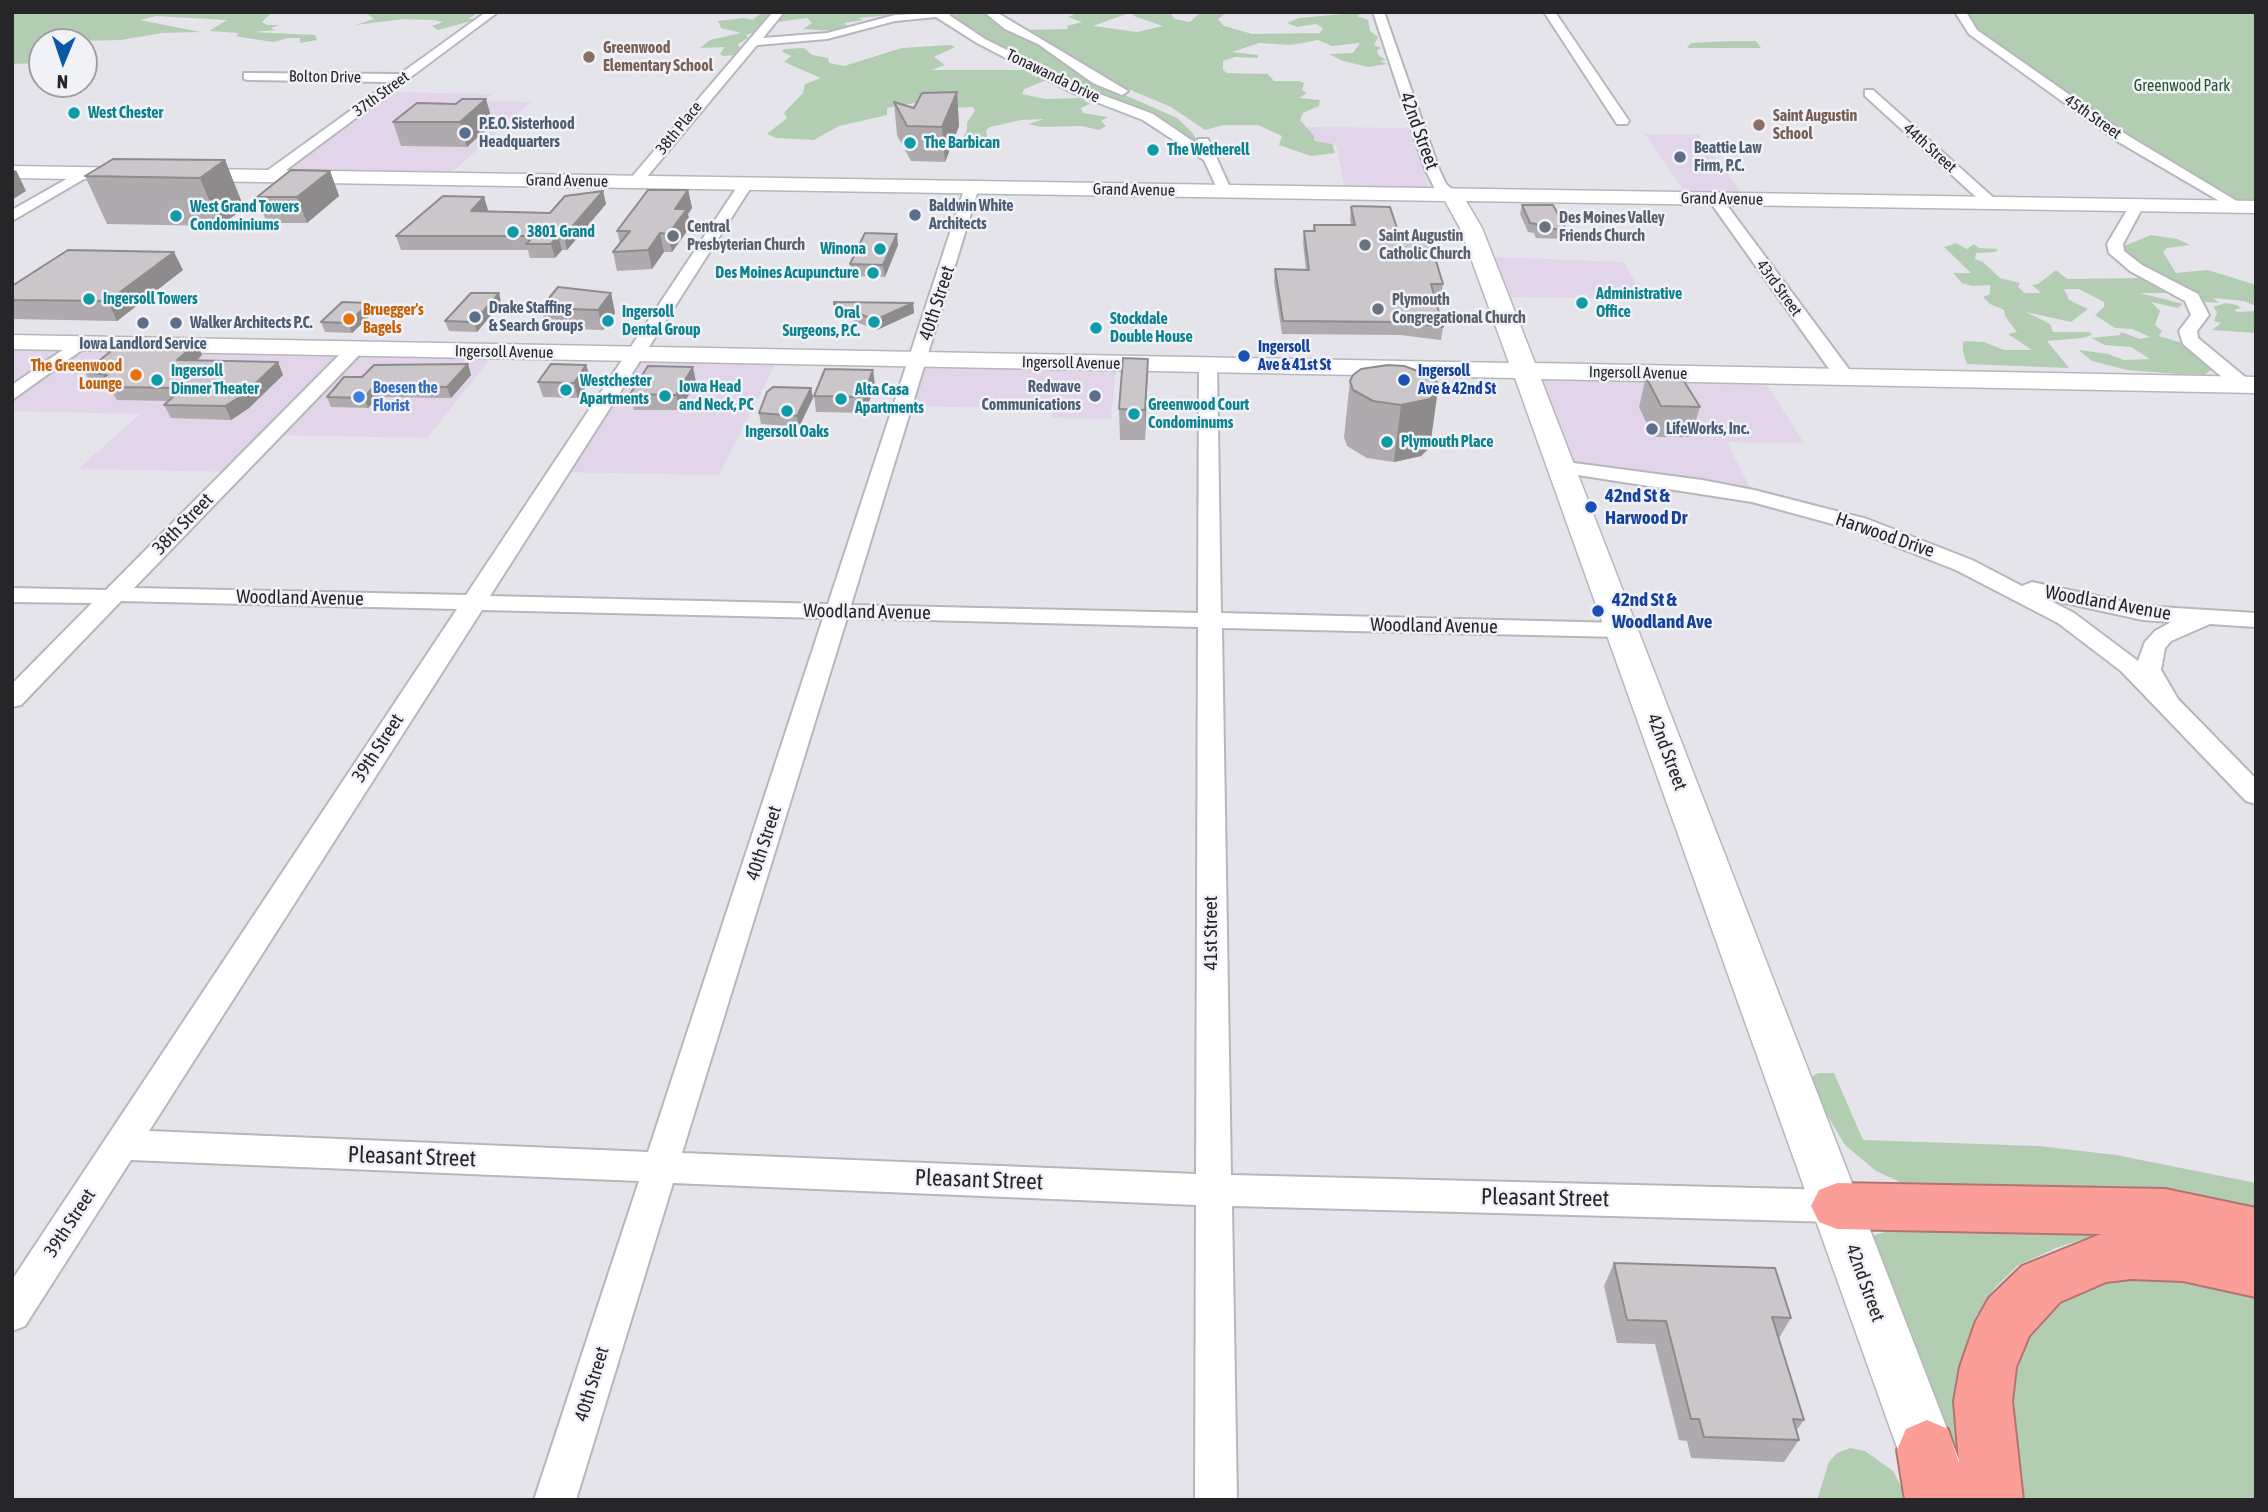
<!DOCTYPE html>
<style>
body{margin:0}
#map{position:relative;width:2268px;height:1512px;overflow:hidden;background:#e4e4ea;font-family:"Asap Condensed",sans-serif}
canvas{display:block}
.frame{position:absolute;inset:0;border:14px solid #262628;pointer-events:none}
.north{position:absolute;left:28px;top:28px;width:70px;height:70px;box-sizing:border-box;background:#f1f2f7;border:2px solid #a0a0a4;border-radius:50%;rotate:182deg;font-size:19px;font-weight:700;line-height:28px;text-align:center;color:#262628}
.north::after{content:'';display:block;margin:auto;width:24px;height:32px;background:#0958a6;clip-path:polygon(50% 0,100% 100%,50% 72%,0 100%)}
</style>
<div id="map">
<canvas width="2268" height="1512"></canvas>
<div class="frame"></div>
<div class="north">N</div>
</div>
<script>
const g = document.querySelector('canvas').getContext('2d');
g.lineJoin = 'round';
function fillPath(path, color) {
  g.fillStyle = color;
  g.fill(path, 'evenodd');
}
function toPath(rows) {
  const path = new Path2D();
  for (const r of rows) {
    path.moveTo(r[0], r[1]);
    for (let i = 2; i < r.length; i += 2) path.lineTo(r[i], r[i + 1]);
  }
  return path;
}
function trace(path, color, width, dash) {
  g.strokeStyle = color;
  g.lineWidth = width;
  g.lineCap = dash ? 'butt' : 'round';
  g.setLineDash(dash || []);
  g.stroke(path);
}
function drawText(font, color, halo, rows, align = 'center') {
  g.font = font + ' "Asap Condensed",sans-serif';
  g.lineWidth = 5;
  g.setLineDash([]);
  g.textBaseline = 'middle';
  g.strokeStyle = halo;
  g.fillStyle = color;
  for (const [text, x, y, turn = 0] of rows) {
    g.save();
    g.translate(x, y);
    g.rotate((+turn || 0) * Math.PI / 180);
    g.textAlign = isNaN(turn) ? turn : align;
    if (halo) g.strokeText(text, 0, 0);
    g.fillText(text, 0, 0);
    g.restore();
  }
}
const commercial = toPath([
 [391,92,492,94,484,101,531,102,449,175,288,170],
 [1306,127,1410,128,1429,188,1345,189,1336,145,1309,145],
 [1645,134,1698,134,1743,195,1686,194],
 [1495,257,1624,262,1645,299,1511,297],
 [12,342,496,352,427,438,270,435,234,472,78,469,140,414,12,411],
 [637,354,779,357,719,475,557,472],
 [919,360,1116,364,1111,419,1051,418,1052,409,904,406],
 [1525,372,1761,375,1804,443,1727,442,1754,496,1559,467]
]);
const green = toPath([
 [12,12,281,12,271,13,262,22,267,25,279,25,271,28,275,30,252,32,315,35,317,40,300,43,300,38,287,38,274,42,246,38,236,36,239,33,209,31,227,20,156,16,140,20,200,32,162,33,121,40,42,42,42,51,30,54,42,59,42,63,12,64],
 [365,12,470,12,476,14,468,19,478,19,438,30,432,26,443,22,433,20,403,19,355,25,374,19],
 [763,12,775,12,759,31,746,35,748,38,738,44,740,49,735,55,723,56,720,54,725,47,700,48,710,40,741,33,721,28,718,21,744,18,752,20],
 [815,12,900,12,902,14,858,18,863,20,844,23,849,27,836,31,803,29,812,23,807,18,777,22,785,13],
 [1079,12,1126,14,1093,26,1137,32,1163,26,1134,16,1131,12,1170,12,1174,19,1190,22,1201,12,1227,12,1218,19,1224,26,1252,34,1320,33,1323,28,1316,24,1297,27,1287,23,1299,18,1365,12,1357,16,1368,20,1370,31,1378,37,1374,45,1381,48,1377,50,1378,55,1386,60,1380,61,1387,64,1368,67,1343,61,1329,54,1353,53,1360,43,1332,46,1318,40,1291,45,1259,43,1232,52,1258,55,1258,58,1235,57,1223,61,1223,70,1227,73,1268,74,1274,81,1300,81,1304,83,1302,90,1307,93,1299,98,1320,100,1319,106,1303,113,1300,120,1314,136,1314,141,1332,144,1335,153,1311,156,1279,145,1282,136,1258,125,1224,125,1205,130,1171,107,1102,78,1039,38,1036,33,1024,30,1068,29,1067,26,1082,22,1068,17],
 [1965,12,2256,12,2256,202,2235,199,2133,140,1982,35],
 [984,13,1042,45,1109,88,1177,118,1192,132,1202,149,992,44,948,17,957,14],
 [1730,41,1756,41,1761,48,1687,48,1691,43],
 [951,45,955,47,934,57,945,65,931,70,1028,70,1033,76,1047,80,1024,89,1022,94,1045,99,1081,98,1090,104,1081,108,1083,113,1108,117,1101,121,1106,126,1099,130,1081,126,1041,127,1028,124,1044,119,1021,120,990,127,986,130,987,137,981,142,964,148,958,146,967,130,967,122,975,111,973,107,949,108,915,103,887,108,887,115,839,126,814,140,776,138,767,134,787,118,784,113,803,93,805,84,821,78,784,62,791,56,781,51,785,49,804,48,812,55,828,58,829,63,844,66,902,48],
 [2151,235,2177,239,2190,245,2167,248,2163,252,2176,273,2208,270,2256,285,2256,306,2244,301,2213,298,2219,303,2205,302,2190,290,2151,271,2127,255,2124,246],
 [1956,243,1967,249,1974,244,1979,248,1998,249,1995,252,1976,253,1975,259,1983,262,2000,278,2020,283,2018,287,2025,293,2041,293,2032,285,2038,284,2056,270,2067,279,2144,278,2172,293,2140,293,2183,304,2178,308,2151,302,2160,311,2155,325,2162,331,2159,336,2182,343,2211,370,2204,375,2179,374,2127,370,2092,361,2079,350,2108,354,2124,360,2150,359,2131,347,2105,345,2091,338,2120,335,2121,332,2140,339,2150,337,2132,329,2115,328,2095,315,2104,307,2104,302,2079,289,2064,289,2069,300,2088,309,2071,322,2026,312,2050,324,2053,332,2090,332,2092,335,2082,338,2047,341,2069,368,1967,364,1963,352,1963,342,1966,341,1984,342,2004,350,2032,350,2008,334,2017,332,2005,316,2004,310,1990,304,1983,297,1990,294,1990,285,1972,286,1962,283,1953,273,1971,273,1944,247],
 [2226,303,2237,305,2241,308,2234,310,2237,312,2256,311,2256,333,2212,330,2221,323,2214,321,2217,312,2213,307],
 [1818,1073,1834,1073,1863,1140,2039,1146,2116,1155,2256,1183,2256,1213,2195,1195,2133,1187,1964,1189,1900,1182,1876,1171,1845,1145,1814,1093,1809,1078],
 [1898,1228,2118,1234,2090,1237,2056,1248,2017,1266,1994,1289,1976,1316,1965,1347,1959,1389,1963,1461,1957,1461,1869,1237],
 [2158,1271,2256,1288,2256,1500,2018,1500,2008,1404,2016,1356,2038,1320,2070,1294,2107,1279],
 [1850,1448,1865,1451,1893,1471,1908,1500,1817,1500,1829,1462,1837,1453]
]);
const street = toPath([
 [486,12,498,12,274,179,264,179,264,173,390,82,248,80,244,79,244,73,400,74,486,12],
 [773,12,784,12,763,38,827,33,895,15,955,12,949,15,985,39,1081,87,1153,114,1197,144,1198,139,1208,139,1232,192,1225,196,1220,195,1204,160,1143,120,1073,93,977,43,936,17,895,21,827,39,757,45,640,185,630,185,630,179,773,12],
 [984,12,996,12,1128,91,1122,95,1093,83,1038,44,1005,29,984,12],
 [1373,12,1384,12,1439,169,1446,184,1459,195,1457,198,1447,198,1435,189,1425,169,1373,12],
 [1544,12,1555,12,1629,121,1627,124,1617,124,1544,12],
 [1955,12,1966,12,1977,30,2127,135,2245,206,2243,209,2233,209,2117,141,1969,34,1955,12],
 [1865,90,1873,90,1996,200,1996,206,1986,206,1865,96,1865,90],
 [84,169,91,173,89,176,12,221,12,210,84,169],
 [746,180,753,184,490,596,828,604,965,187,967,184,977,184,979,187,851,605,1198,613,1199,365,1208,360,1217,365,1221,613,1620,623,1628,625,1632,630,1628,635,1620,637,1222,628,1231,1175,1837,1190,1850,1195,1855,1206,1850,1217,1837,1222,1232,1206,1237,1500,1195,1500,1196,1205,673,1183,576,1500,534,1500,639,1181,131,1160,25,1326,12,1331,12,1280,457,609,121,601,21,705,12,707,12,684,92,603,12,602,12,588,106,590,349,345,355,344,361,345,364,349,361,353,134,588,466,595,739,184,746,180],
 [482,610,823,618,648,1152,149,1131,482,610],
 [847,618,1198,627,1196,1174,682,1153,847,618],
 [1715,195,1720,196,1851,372,1853,376,1851,380,1837,380,1708,199,1715,195],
 [2137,201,2144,205,2123,244,2124,251,2142,265,2198,294,2209,315,2197,331,2198,338,2250,381,2252,385,2250,389,2236,389,2183,344,2179,331,2191,315,2185,301,2130,271,2109,253,2107,244,2130,205,2137,201],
 [80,338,89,343,86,347,12,400,12,385,80,338],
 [1559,461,1702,480,1754,490,1867,519,1972,560,2022,586,2032,582,2143,606,2256,613,2256,627,2210,624,2171,641,2165,648,2161,670,2178,699,2256,779,2256,804,2246,801,2121,671,2058,623,1956,570,1851,529,1752,502,1552,471,1549,467,1552,463,1559,461],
 [2047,599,2143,620,2171,622,2155,631,2145,642,2138,661,2074,613,2047,599]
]);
const secondary = toPath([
 [12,166,2256,201,2256,213,1466,201,1482,228,1535,363,2256,377,2256,393,1541,379,1963,1470,1954,1490,1934,1499,1914,1490,1905,1470,1515,378,12,349,12,335,1509,363,1460,228,1445,201,12,178,12,166]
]);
const highway = toPath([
 [1837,1183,2165,1189,2256,1208,2256,1297,2183,1281,2131,1279,2106,1282,2060,1302,2029,1336,2016,1367,2012,1401,2023,1500,1905,1500,1897,1450,1906,1429,1927,1420,1948,1429,1959,1463,1954,1401,1960,1367,1976,1321,1989,1298,2022,1266,2101,1234,1837,1229,1819,1222,1811,1206,1819,1190,1837,1183]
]);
const wall = toPath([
 [957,92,959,126,945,162,911,161,897,135,894,102,914,108],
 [456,104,493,123,467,147,401,146,393,122],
 [225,160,244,208,220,226,107,224,85,176],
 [330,171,339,196,307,223,267,223,257,197],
 [688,190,692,208,688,214,690,227,672,252,664,252,652,269,617,271,613,252,620,243,617,231],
 [603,191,606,204,567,250,562,250,555,258,530,258,528,250,401,250,396,236,488,210,487,212,550,213],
 [1522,205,1566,229,1564,239,1536,238,1534,233,1528,232,1520,214],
 [1351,207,1398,231,1443,284,1441,297,1435,296,1443,327,1441,340,1400,335,1282,334,1274,282,1275,269,1306,270,1303,243,1304,231,1313,231,1314,225,1351,225,1350,219],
 [898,245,885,277,852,276,850,264],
 [183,270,117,321,12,319,12,286],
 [499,293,501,303,477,332,449,331,445,321],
 [611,293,615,313,603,330,547,328,541,308],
 [913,303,914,313,877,330,835,314,834,304],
 [373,313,352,333,325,332,321,322],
 [202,355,197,360,278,362,283,375,249,408,231,420,171,418,164,405,169,401,117,400,112,392,109,392,106,387,92,385,85,372],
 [468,364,471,375,451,398,378,397,368,408,331,407,327,397,362,377],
 [586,365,591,380,578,398,543,397,538,382],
 [1404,366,1430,447,1421,456,1394,462,1367,458,1347,446,1344,437,1350,381],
 [1646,377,1700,407,1691,437,1653,437,1639,407],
 [696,382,680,410,634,410,630,394],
 [875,385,865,413,816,412,814,396],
 [811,388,813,398,799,427,761,424,759,413],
 [1147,388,1145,440,1120,440,1119,409],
 [1614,1263,1791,1318,1779,1338,1804,1420,1796,1431,1799,1440,1784,1462,1691,1458,1687,1441,1679,1440,1655,1344,1617,1343,1604,1286]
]);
const shadedWall = toPath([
 [957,92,959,126,945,162,942,127],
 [486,99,493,123,467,147,460,122],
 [225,160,244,208,220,226,200,178],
 [16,170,26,191,12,200,12,172],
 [330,171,339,196,307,223,297,197],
 [688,190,692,208,688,214,690,227,672,252,668,234,675,209],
 [603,191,606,204,567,250,564,236],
 [484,197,488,210,475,225,471,211],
 [660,233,664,252,652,269,648,250],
 [897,234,898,245,885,277,883,265],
 [558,236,562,250,555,258,551,244],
 [174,252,183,270,117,321,108,301],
 [499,293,501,303,477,332,474,322],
 [611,293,615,313,603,330,598,310],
 [369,303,373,313,352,333,348,323],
 [913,303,914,313,877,330,875,320],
 [197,343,202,355,183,373,177,360],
 [1148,359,1147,388,1145,440,1145,410],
 [278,362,283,375,249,408,231,420,225,406],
 [468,364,471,375,451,398,447,387],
 [586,365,591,380,578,398,574,383],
 [693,367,696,382,680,410,676,395],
 [873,370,875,385,865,413,863,397],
 [374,386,378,397,368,408,364,398],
 [811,388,813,398,799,427,797,416],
 [1438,390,1430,447,1421,456,1394,462,1401,405]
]);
const building = toPath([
 [957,92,942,127,907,126,894,102,914,108,922,93,957,92],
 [462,99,486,99,460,122,393,122,417,103,456,104,462,99],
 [113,159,225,160,200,178,85,176,113,159],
 [291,170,330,171,297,197,257,197,291,170],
 [648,190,688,190,675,209,687,209,668,234,660,233,648,250,613,252,630,231,617,231,648,190],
 [603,191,564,236,558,236,551,244,526,244,534,236,396,236,443,196,484,197,471,211,550,213,565,196,603,191],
 [1522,205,1553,205,1566,229,1538,229,1536,224,1530,223,1522,205],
 [1354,206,1390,207,1398,231,1427,231,1443,284,1431,284,1443,327,1402,322,1283,321,1275,269,1309,270,1304,231,1315,231,1314,225,1355,225,1351,207,1354,206],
 [865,233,897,234,883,265,850,264,865,233],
 [68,250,174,252,108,301,12,300,12,286,68,250],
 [558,287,611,293,598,310,541,308,558,287],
 [471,293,499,293,474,322,445,321,471,293],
 [342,302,369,303,348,323,321,322,342,302],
 [834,302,913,303,875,320,834,304,834,302],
 [197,343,177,360,278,362,243,395,225,406,164,405,183,388,110,387,120,379,102,379,107,375,85,372,115,348,158,349,197,343],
 [1123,358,1148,359,1145,410,1119,409,1123,358],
 [468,364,447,387,374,386,364,398,327,397,344,377,362,377,374,365,468,364],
 [551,364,586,365,574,383,538,382,551,364],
 [1388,365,1404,366,1429,375,1437,382,1438,390,1430,399,1401,405,1373,401,1353,390,1350,381,1353,375,1361,369,1388,365],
 [648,366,693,367,676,395,630,394,648,366],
 [825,369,873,370,863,397,814,396,825,369],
 [1646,377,1682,378,1700,407,1661,406,1646,377],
 [773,387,811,388,797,416,759,413,767,392,773,387],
 [1614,1263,1775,1268,1791,1318,1772,1317,1804,1420,1793,1419,1799,1440,1704,1437,1699,1419,1691,1419,1666,1321,1627,1320,1614,1263]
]);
const markers = [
 [589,57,7,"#8d6e63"],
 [74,113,7,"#0f9aa8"],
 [1759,125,7,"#8d6e63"],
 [465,133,7,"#5c6f8a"],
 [910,143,7,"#0f9aa8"],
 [1153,150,7,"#0f9aa8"],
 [1680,157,7,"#5c6f8a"],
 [915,215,7,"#5c6f8a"],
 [176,216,7,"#0f9aa8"],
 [1545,227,7,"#6b7280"],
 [513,232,7,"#0f9aa8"],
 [673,236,7,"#6b7280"],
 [1365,245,7,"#6b7280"],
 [880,249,7,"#0f9aa8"],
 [873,273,7,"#0f9aa8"],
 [89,299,7,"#0f9aa8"],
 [1582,303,7,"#0f9aa8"],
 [1378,309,7,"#6b7280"],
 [475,317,7,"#5c6f8a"],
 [349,319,7,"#e8710a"],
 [608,321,7,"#0f9aa8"],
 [874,322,7,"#0f9aa8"],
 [143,323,7,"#5c6f8a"],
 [176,323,7,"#5c6f8a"],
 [1096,328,7,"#0f9aa8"],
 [1244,356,7,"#1a4fb4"],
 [136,375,7,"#e8710a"],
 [157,380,7,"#0f9aa8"],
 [1404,380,7,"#1a4fb4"],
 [566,390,7,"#0f9aa8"],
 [665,396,7,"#0f9aa8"],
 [1095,396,7,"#5c6f8a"],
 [359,397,7,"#3f7fe0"],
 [841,399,7,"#0f9aa8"],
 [787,411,7,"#0f9aa8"],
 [1134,414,7,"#0f9aa8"],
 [1652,429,7,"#5c6f8a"],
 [1387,442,7,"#0f9aa8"],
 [1591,507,7,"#1a4fb4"],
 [1598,611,7,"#1a4fb4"]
];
const farEducationnames = [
 ["Greenwood",603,48],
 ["Elementary School",603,66],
 ["Saint Augustin",1773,116],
 ["School",1773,134]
];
const farStreetnames = [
 ["Tonawanda Drive",1053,76,26],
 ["Bolton Drive",325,77,1],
 ["37th Street",381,94,-36],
 ["45th Street",2093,117,35],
 ["38th Place",679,128,-51],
 ["44th Street",1930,148,42],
 ["Grand Avenue",567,181,1],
 ["Grand Avenue",1134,190,1],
 ["Grand Avenue",1722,199,1],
 ["43rd Street",1779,288,54],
 ["Ingersoll Avenue",504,352,1],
 ["Ingersoll Avenue",1071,363,1],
 ["Ingersoll Avenue",1638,373,1]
];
const farParknames = [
 ["Greenwood Park",2182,86]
];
const farCulturenames = [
 ["West Chester",88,113],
 ["The Barbican",924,143],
 ["The Wetherell",1167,150],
 ["West Grand Towers",190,207],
 ["Condominiums",190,225],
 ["3801 Grand",527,232],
 ["Winona",866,249,"right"],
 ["Des Moines Acupuncture",859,273,"right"],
 ["Administrative",1596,294],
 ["Office",1596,312],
 ["Ingersoll Towers",103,299],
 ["Ingersoll",622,312],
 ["Dental Group",622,330],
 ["Oral",860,313,"right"],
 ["Surgeons, P.C.",860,331,"right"],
 ["Stockdale",1110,319],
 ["Double House",1110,337],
 ["Ingersoll",171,371],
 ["Dinner Theater",171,389],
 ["Westchester",580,381],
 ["Apartments",580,399],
 ["Iowa Head",679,387],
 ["and Neck, PC",679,405],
 ["Alta Casa",855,390],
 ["Apartments",855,408],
 ["Greenwood Court",1148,405],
 ["Condominums",1148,423],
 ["Ingersoll Oaks",787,432,"center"],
 ["Plymouth Place",1401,442]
];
const farServicenames = [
 ["P.E.O. Sisterhood",479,124],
 ["Headquarters",479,142],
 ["Beattie Law",1694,148],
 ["Firm, P.C.",1694,166],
 ["Baldwin White",929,206],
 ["Architects",929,224],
 ["Drake Staffing",489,308],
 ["& Search Groups",489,326],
 ["Walker Architects P.C.",190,323],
 ["Iowa Landlord Service",143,344,"center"],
 ["Redwave",1081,387,"right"],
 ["Communications",1081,405,"right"],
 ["LifeWorks, Inc.",1666,429]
];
const farWorshipnames = [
 ["Des Moines Valley",1559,218],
 ["Friends Church",1559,236],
 ["Central",687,227],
 ["Presbyterian Church",687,245],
 ["Saint Augustin",1379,236],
 ["Catholic Church",1379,254],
 ["Plymouth",1392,300],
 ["Congregational Church",1392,318]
];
const farFoodnames = [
 ["Bruegger's",363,310],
 ["Bagels",363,328],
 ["The Greenwood",122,366,"right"],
 ["Lounge",122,384,"right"]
];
const farTransitnames = [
 ["Ingersoll",1258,347],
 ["Ave & 41st St",1258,365],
 ["Ingersoll",1418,371],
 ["Ave & 42nd St",1418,389]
];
const farShopnames = [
 ["Boesen the",373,388],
 ["Florist",373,406]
];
const streetNames = [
 ["42nd Street",1419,131,70],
 ["40th Street",937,303,-72],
 ["38th Street",183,524,-46],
 ["Harwood Drive",1885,535,19],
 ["Woodland Avenue",300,598,1],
 ["Woodland Avenue",2108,603,10],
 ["Woodland Avenue",867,612,1],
 ["Woodland Avenue",1434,626,1],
 ["39th Street",378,748,-57],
 ["42nd Street",1667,752,69],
 ["40th Street",764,843,-72],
 ["41st Street",1211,933,-90],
 ["39th Street",70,1223,-57],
 ["42nd Street",1865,1283,70],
 ["40th Street",592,1384,-73]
];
const transitNames = [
 ["42nd St &",1605,496],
 ["Harwood Dr",1605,518],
 ["42nd St &",1612,600],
 ["Woodland Ave",1612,622]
];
const nearStreetnames = [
 ["Pleasant Street",412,1157,2],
 ["Pleasant Street",979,1180,2],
 ["Pleasant Street",1545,1198,1]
];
fillPath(commercial, '#e3d5e9');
fillPath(green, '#b2cdb2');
trace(street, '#b6b7bc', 4);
trace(secondary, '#b6b7bc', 3);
trace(highway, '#b17471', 4);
fillPath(street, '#fff');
fillPath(secondary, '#fff');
fillPath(highway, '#fc9e98');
fillPath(wall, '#afaaae');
fillPath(shadedWall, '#8e8b8d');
fillPath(building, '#cbc6ca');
trace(building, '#8e8b8d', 2);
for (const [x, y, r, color] of markers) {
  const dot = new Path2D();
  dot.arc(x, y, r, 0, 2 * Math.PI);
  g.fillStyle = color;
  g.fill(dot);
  trace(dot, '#f1f2f7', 2.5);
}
drawText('bold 16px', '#785e54', '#f1f2f7', farEducationnames, 'left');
drawText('16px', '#262628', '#f1f2f7', farStreetnames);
drawText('16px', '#225527', '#f1f2f7', farParknames);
drawText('bold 16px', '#0d838f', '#f1f2f7', farCulturenames, 'left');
drawText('bold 16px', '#4e5e75', '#f1f2f7', farServicenames, 'left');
drawText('bold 16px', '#5b616d', '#f1f2f7', farWorshipnames, 'left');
drawText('bold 16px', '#c56008', '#f1f2f7', farFoodnames, 'left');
drawText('bold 16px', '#164399', '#f1f2f7', farTransitnames, 'left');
drawText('bold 16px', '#366cbe', '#f1f2f7', farShopnames, 'left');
drawText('19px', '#262628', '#f1f2f7', streetNames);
drawText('bold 19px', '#164399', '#f1f2f7', transitNames, 'left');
drawText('23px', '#262628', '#f1f2f7', nearStreetnames);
</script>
